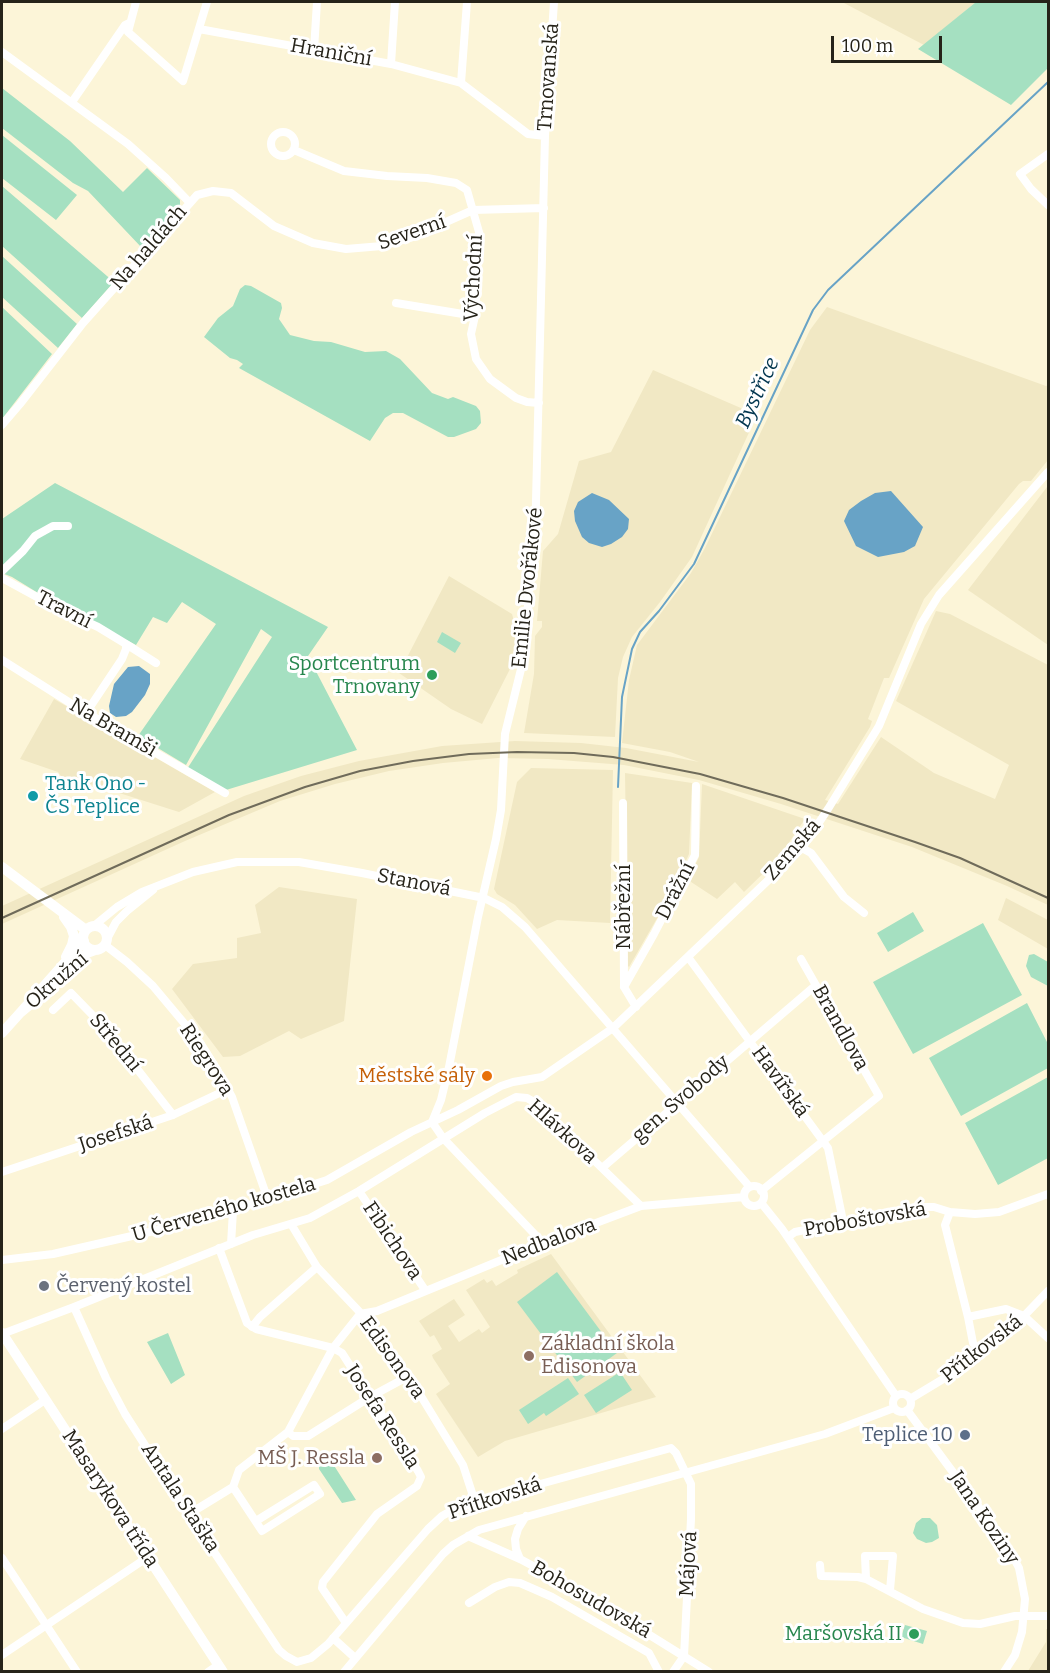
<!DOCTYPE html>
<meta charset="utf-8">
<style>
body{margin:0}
#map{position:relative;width:1050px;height:1673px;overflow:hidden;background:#fcf5d8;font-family:Bitter,serif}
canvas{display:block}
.frame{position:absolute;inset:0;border:3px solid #262319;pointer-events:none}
.scale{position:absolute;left:831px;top:36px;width:111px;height:27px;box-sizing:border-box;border:3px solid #262319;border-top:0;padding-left:8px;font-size:18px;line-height:21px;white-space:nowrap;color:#262319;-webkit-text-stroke:4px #fff;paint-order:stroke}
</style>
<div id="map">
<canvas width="1050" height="1673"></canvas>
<div class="frame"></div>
<div class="scale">100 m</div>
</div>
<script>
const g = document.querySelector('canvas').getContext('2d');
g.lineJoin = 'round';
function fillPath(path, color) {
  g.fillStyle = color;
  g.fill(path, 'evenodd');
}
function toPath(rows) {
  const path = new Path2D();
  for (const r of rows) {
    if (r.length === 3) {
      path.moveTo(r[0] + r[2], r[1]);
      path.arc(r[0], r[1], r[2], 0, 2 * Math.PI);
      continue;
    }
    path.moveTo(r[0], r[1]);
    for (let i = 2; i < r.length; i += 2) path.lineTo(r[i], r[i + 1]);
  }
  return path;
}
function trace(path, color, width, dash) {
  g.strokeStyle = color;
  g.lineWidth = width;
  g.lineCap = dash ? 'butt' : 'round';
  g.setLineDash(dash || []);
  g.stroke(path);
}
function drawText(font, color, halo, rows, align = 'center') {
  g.font = font + ' Bitter,serif';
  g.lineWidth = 6;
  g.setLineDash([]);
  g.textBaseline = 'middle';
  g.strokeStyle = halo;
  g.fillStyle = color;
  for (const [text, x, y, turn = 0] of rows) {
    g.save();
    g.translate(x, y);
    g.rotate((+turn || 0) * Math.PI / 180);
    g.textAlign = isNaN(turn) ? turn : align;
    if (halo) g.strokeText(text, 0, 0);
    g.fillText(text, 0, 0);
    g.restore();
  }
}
const built = toPath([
 [842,2,976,2,924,45],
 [827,307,1046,386,1048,385,1048,460,1031,481,1023,481,1019,484,924,599,889,678,884,678,868,719,872,721,870,727,825,800,838,804,881,737,934,773,995,799,1009,765,896,701,936,611,950,614,1048,665,1048,905,1007,886,912,847,781,804,699,780,624,765,548,759,498,758,443,763,389,771,335,784,280,801,185,841,2,924,2,906,244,796,301,776,359,761,442,746,515,741,581,743,626,748,699,762,670,752,622,743,629,680,637,645,691,573,705,548,810,330],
 [653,370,757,415,692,557,660,602,632,637,623,657,618,678,615,737,524,733,534,674,535,636,542,627,542,621,537,621,543,551,558,534,579,461,611,452],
 [1047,487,1048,488,1048,645,968,590],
 [449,576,512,614,515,625,515,648,510,669,482,724,451,709,399,673],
 [54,699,87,718,215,792,179,812,94,785,63,779,58,772,20,759],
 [531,768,613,770,610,923,557,920,537,929,515,905,497,894,494,889,517,782],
 [625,773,692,783,689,854,671,894,629,967,628,966],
 [702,784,805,819,777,860,744,892,735,882,717,899,688,880,699,857],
 [279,887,357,899,344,1021,301,1039,289,1031,240,1056,223,1057,172,989,193,964,237,958,237,938,261,933,255,905],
 [1006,898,1048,920,1048,949,998,920],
 [551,1254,656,1397,505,1441,478,1457,436,1394,450,1384,433,1358,432,1355,442,1349,434,1335,430,1337,419,1321,454,1299,465,1315,448,1326,459,1342,479,1329,482,1333,490,1327,466,1290,484,1279,487,1283,492,1280,496,1286,518,1273,517,1270],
 [1046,1629,1048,1629,1048,1671,1028,1671,1046,1642]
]);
const green = toPath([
 [976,2,1048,2,1048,68,1011,105,918,49],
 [2,88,70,141,123,192,147,168,180,200,180,211,142,248,88,191,73,183,2,128],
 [2,135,77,195,56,220,2,178],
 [2,186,114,282,82,318,2,246],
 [2,256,77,324,58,348,2,297],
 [245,285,251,286,281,303,282,308,279,319,290,335,314,341,331,342,365,352,386,351,400,359,432,393,448,399,453,397,476,406,480,411,481,423,476,429,454,437,448,437,403,413,393,413,385,418,370,441,239,368,243,364,237,360,230,358,204,337,218,318,233,306,240,289],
 [2,307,52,354,2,419],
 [55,483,328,627,308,656,357,750,226,790,187,769,272,637,261,629,186,765,138,736,216,624,182,602,167,623,153,617,136,645,56,604,12,577,2,573,2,519],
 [442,632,461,643,455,653,437,642],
 [913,912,924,931,888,952,877,933],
 [983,923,1022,995,913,1054,873,982],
 [1034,954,1048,962,1048,986,1031,977,1026,966,1029,955],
 [1027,1003,1048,1044,1048,1068,961,1116,929,1058],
 [1048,1077,1048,1158,998,1185,965,1123],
 [557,1272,617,1353,577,1382,517,1302],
 [168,1333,185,1375,171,1384,147,1342],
 [620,1372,632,1390,596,1413,584,1395],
 [568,1378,579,1394,546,1416,544,1413,528,1424,519,1410],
 [326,1453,356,1500,342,1503,319,1469,319,1459],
 [922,1518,930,1518,937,1525,939,1538,932,1542,926,1543,917,1539,913,1533,916,1523],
 [905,1625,927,1631,923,1644,901,1637]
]);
const water = toPath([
 [891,491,923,527,915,546,904,552,878,557,856,546,844,521,849,510,861,501,875,493],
 [592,493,609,500,629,519,628,529,622,537,611,544,602,547,589,543,582,537,575,521,574,511,578,502],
 [139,666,150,674,150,684,145,695,132,712,126,716,116,717,110,713,109,706,114,684,128,667]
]);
const stream = toPath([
 [618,787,622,697,632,649,640,632,659,611,694,564,813,310,828,290,1048,82]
]);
const minor = toPath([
 [136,2,128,32,183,81,207,2],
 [199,29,391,64,461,83,528,134,545,136],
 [314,50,317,2],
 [2,52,128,144,166,178,190,203,83,323,20,404,2,425],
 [391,64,395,2],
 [461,83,467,2],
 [72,102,125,25,129,23],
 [283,144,12],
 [294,150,344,171,387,176,427,178,456,183,467,190,479,232,475,316,471,334,476,359,490,379,516,398,527,402,539,403],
 [1048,154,1020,174,1031,189,1048,205],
 [190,203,197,195,213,191,231,193,274,226,313,243,346,249,382,246,410,238,473,210,544,208],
 [396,303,475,316],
 [2,571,23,551,35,536,53,526,68,526],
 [2,578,57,608,98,627,126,644,126,649,122,659,86,713],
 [126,644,156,663],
 [2,660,75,706,225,793],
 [623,803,624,987,636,1007],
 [802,848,811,853,844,897,864,913],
 [95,925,117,907,142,892,193,872,237,862,299,862,362,873,484,898,502,907,525,927,749,1186],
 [108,937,116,922,127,911,153,890],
 [105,945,127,962,153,986,199,1041,216,1068,232,1097,268,1200],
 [688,957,828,1148,843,1221],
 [624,987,654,934,695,855,696,786],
 [53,1010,71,993,106,1029,173,1115],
 [432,1122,441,1100,449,1067,478,917,496,839,501,810,505,734,524,657,527,631,529,580,535,542,545,136,554,2],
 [432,1122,443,1138,543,1243],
 [602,1168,816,985],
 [2,1172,173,1115,228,1089],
 [754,1196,10],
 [359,1191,425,1290],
 [761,1191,879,1096,801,959],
 [762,1204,782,1229,896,1396],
 [950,1212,945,1225,968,1317,1006,1309,1024,1316,1048,1338],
 [291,1224,317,1267,372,1325,416,1388,463,1465,475,1502],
 [788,1237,795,1232,917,1207,934,1207,950,1212,975,1214,999,1212,1048,1194],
 [231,1244,233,1211],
 [219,1248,247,1323,256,1329,333,1348,342,1353,418,1471,421,1477,417,1486,377,1514,323,1582,322,1588,346,1623],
 [2,1260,53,1254,202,1220,327,1180,411,1132,458,1110,501,1086,513,1082,542,1077,613,1028,802,848,828,809,879,726,921,624,939,595,1048,472],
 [74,1307,106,1378,125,1414,189,1514,279,1650,286,1656,297,1662,311,1658,328,1644,428,1529,442,1516,458,1507,475,1502,671,1448,676,1453,691,1484,691,1519,684,1656,673,1672],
 [360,1314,377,1311,543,1243,641,1206,744,1197],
 [968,1317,973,1343],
 [252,1327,260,1317,317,1267],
 [2,1334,74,1307,253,1235,310,1218,359,1191,485,1113,516,1097,527,1098,534,1102,641,1206],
 [902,1403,9],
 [910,1399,963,1367,983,1353,1024,1316,1048,1291],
 [907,1410,992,1525,1010,1551,1019,1568,1025,1599,1022,1632,1015,1655,1004,1672],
 [2,1429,45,1400],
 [288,1432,293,1436,308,1436,370,1397,407,1377],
 [233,1487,262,1531,320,1494,314,1485,256,1521],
 [189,1514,233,1487,239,1470,288,1432,333,1348,360,1314],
 [468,1536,520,1559,574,1588,709,1672],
 [2,1558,77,1672],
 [520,1559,516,1549,515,1539,518,1529,526,1516],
 [820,1565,821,1576,858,1577,866,1579,923,1609,963,1623,980,1624,1015,1616,1048,1616],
 [866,1579,865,1556,893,1556,890,1590],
 [469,1603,495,1587,509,1582,520,1583,552,1597,649,1653,659,1672],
 [333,1638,354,1657],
 [2,1655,148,1557],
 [208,1672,218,1665,222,1669],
 [344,1672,443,1554,453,1545,479,1530,825,1434,894,1408]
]);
const major = toPath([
 [2,867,86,930],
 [64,917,71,927,74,936,72,945,66,957],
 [95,938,12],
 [84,941,20,1013,54,985,87,953,95,950],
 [2,1033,20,1013],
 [2,1333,223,1672]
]);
const rail = toPath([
 [2,918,229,815,305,787,360,771,413,761,469,754,517,752,574,753,613,757,700,774,783,798,915,842,960,858,1048,898]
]);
const markers = [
 [432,675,6,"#2e9e5b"],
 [33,796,6,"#0f9aa8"],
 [487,1076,6,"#e8710a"],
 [44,1286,6,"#6b7280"],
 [529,1356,6,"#8d6e63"],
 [965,1435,6,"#5c6f8a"],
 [377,1458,6,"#8d6e63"],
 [914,1634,6,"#2e9e5b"]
];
const streetNames = [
 ["Hraniční",331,53,10],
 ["Trnovanská",549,77,-86],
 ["Severní",412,233,-19],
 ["Na haldách",149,248,-49],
 ["Východní",474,278,-87],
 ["Emilie Dvořákové",528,588,-84],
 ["Travní",64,610,27],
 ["Na Bramši",113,728,30],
 ["Zemská",793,850,-49],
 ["Stanová",414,883,11],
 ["Drážní",676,891,-63],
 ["Nábřežní",624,907,-90],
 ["Okružní",57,981,-41],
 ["Brandlova",840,1028,61],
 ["Střední",115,1043,50],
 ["Riegrova",206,1060,57],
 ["Havířská",780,1082,54],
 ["gen. Svobody",681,1099,-41],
 ["Hlávkova",562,1132,42],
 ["Josefská",116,1134,-18],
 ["U Červeného kostela",224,1210,-16],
 ["Proboštovská",865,1220,-10],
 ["Fibichova",392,1241,56],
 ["Nedbalova",549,1242,-21],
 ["Přítkovská",982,1349,-38],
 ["Edisonova",392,1358,54],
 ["Josefa Ressla",382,1417,57],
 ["Antala Staška",180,1498,57],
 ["Masarykova třída",110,1499,57],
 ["Přítkovská",495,1499,-18],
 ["Jana Koziny",984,1518,56],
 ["Májová",689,1564,-87],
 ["Bohosudovská",591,1600,30]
];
const leisureNames = [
 ["Sportcentrum",420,664],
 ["Trnovany",420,687],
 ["Maršovská II",902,1634]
];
const cultureNames = [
 ["Tank Ono -",45,784],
 ["ČS Teplice",45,807]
];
const foodNames = [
 ["Městské sály",475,1076]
];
const worshipNames = [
 ["Červený kostel",56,1286]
];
const educationNames = [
 ["Základní škola",541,1344],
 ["Edisonova",541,1367],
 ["MŠ J. Ressla",365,1458,"right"]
];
const serviceNames = [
 ["Teplice 10",953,1435]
];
const waterNames = [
 ["Bystřice",758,393,-65]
];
fillPath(built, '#f1e8c4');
fillPath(green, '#a5e0c1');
fillPath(water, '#68a3c6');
trace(stream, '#68a3c6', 2);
trace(minor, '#fff', 8);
trace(major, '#fff', 10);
trace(rail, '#6f6b5a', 2);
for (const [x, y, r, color] of markers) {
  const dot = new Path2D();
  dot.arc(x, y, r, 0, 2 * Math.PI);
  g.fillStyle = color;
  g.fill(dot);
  trace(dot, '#fff', 2);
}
drawText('20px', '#262319', '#fff', streetNames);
drawText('20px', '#27864d', '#fff', leisureNames, 'right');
drawText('20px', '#0d838f', '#fff', cultureNames, 'left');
drawText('20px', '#c56008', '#fff', foodNames, 'right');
drawText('20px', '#5b616d', '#fff', worshipNames, 'left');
drawText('20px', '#785e54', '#fff', educationNames, 'left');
drawText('20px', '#4e5e75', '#fff', serviceNames, 'right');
drawText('italic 21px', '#02364f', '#fff', waterNames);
</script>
